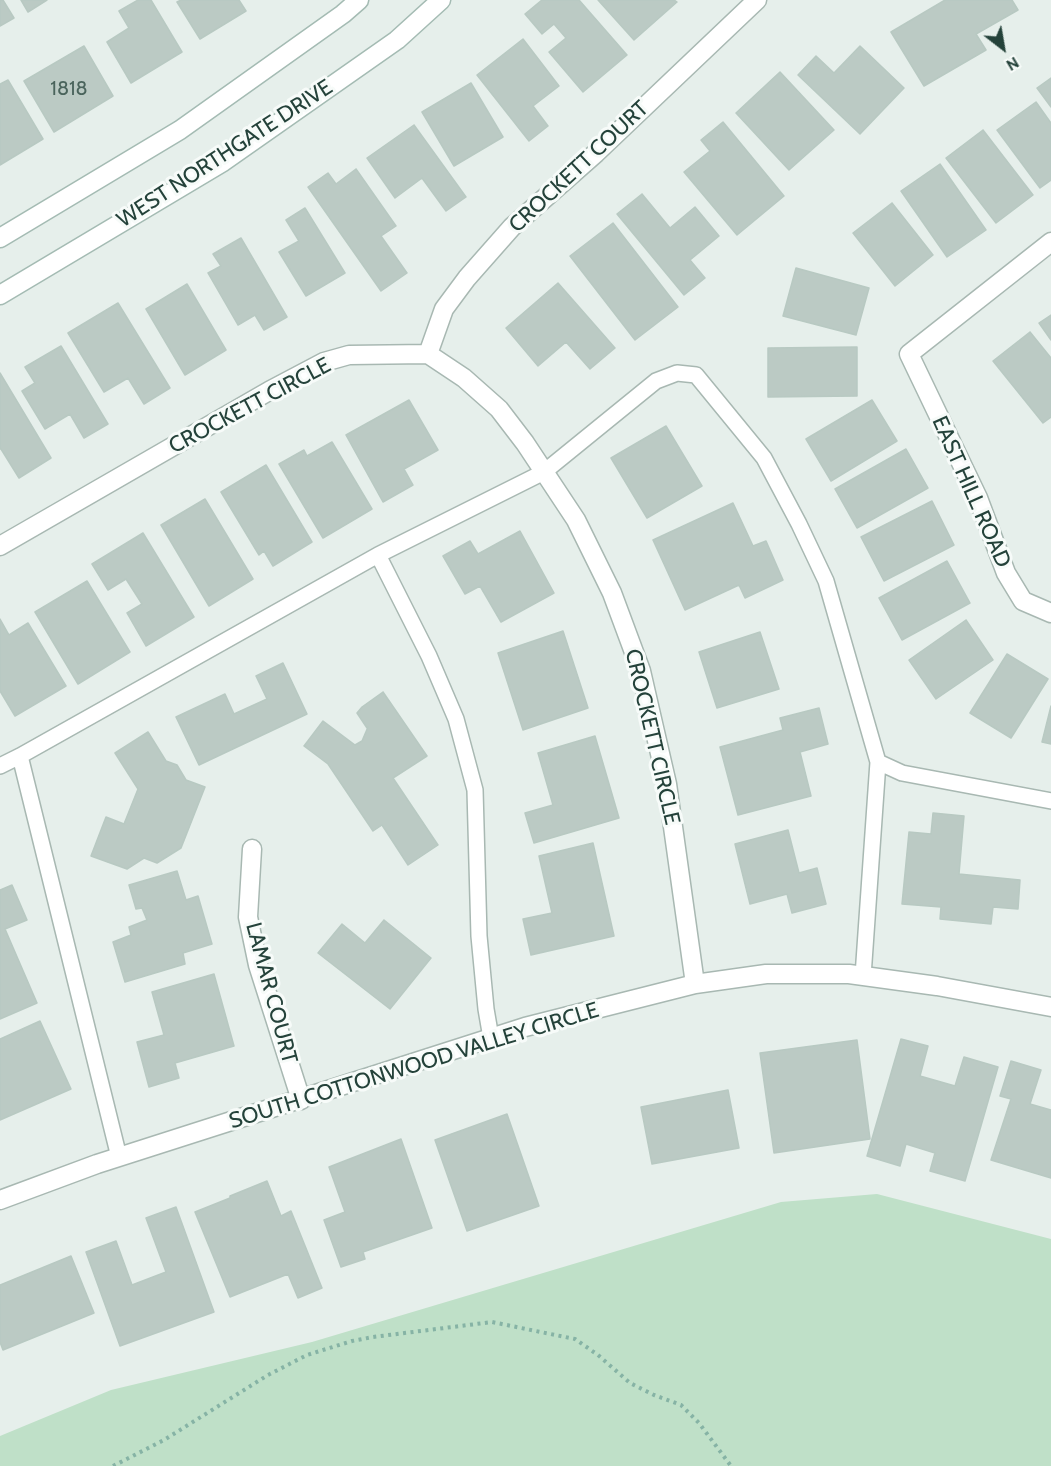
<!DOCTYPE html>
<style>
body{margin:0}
#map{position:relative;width:1051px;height:1466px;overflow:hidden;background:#e6efeb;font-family:Cabin,sans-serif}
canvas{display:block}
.north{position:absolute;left:973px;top:18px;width:60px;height:60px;-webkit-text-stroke:4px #f7fbf9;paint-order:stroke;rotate:149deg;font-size:16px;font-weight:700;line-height:24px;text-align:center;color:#24423a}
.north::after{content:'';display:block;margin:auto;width:21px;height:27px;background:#24423a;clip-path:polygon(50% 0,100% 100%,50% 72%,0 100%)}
</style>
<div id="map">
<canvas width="1051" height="1466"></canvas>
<div class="north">N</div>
</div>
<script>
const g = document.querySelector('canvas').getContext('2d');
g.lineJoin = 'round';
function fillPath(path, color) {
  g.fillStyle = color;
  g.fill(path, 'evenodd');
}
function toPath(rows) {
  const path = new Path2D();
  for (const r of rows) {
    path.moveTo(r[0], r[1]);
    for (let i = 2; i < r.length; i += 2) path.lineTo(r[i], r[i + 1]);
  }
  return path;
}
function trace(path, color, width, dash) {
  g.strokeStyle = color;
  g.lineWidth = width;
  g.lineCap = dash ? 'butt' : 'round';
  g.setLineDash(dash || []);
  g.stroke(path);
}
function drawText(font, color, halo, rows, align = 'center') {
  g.font = font + ' Cabin,sans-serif';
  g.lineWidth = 6;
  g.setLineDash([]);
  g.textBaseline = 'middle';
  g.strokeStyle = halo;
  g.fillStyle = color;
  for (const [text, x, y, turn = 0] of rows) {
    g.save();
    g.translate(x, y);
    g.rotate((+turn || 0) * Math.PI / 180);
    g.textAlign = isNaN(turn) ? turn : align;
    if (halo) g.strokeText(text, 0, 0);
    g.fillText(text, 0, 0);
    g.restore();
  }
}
const green = toPath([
 [877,1194,1051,1239,1051,1466,0,1466,0,1436,111,1390,312,1342,781,1202]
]);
const building = toPath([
 [0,0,3,0,14,18,0,26,0,0],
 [21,0,47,0,28,12,21,0],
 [138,0,151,0,182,52,131,83,107,42,129,28,119,11,138,0],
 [181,0,239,0,246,11,200,39,177,2,181,0],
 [542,0,579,0,627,55,583,92,549,52,566,38,554,24,542,34,525,14,542,0],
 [598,0,674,0,677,2,634,40,598,0],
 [945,0,1012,0,1018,10,976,34,986,50,924,86,891,32,945,0],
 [523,39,559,86,533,106,548,126,529,141,477,75,523,39],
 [84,46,113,96,54,132,24,81,84,46],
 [860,46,904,88,860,134,798,75,816,56,834,73,860,46],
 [780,72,834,130,789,170,736,113,780,72],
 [1051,78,1051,107,1037,88,1051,78],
 [8,80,43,139,0,165,0,84,8,80],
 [471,83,503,137,454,166,422,112,471,83],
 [1036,102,1051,123,1051,180,1040,188,997,130,1036,102],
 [723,122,784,196,737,235,684,172,710,151,701,140,723,122],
 [414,125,466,197,446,211,422,178,395,198,367,158,414,125],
 [983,130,1033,195,996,223,946,158,983,130],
 [940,164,986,230,947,257,901,191,940,164],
 [356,169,396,226,381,236,407,273,381,291,308,187,328,173,336,184,356,169],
 [642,194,670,228,695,207,719,236,690,260,705,278,684,295,617,214,642,194],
 [892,203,933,255,895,286,853,233,892,203],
 [305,208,345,273,306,296,279,252,299,241,286,220,305,208],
 [613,223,678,307,635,340,570,256,613,223],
 [241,238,287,317,264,330,255,315,238,325,208,273,221,266,213,254,241,238],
 [796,268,869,288,856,335,783,316,796,268],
 [558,283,615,348,590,369,566,342,538,366,506,328,558,283],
 [187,284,226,350,185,375,146,309,187,284],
 [118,303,170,388,144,404,128,378,104,392,68,333,118,303],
 [1051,315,1051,340,1039,323,1051,315],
 [1030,332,1051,358,1051,417,1043,423,993,361,1030,332],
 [61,346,108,424,84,438,70,414,45,429,22,391,35,383,25,367,61,346],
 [857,347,857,396,768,397,768,348,857,347],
 [0,373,51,458,19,478,1,449,0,449,0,373],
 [409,400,438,450,404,469,413,485,383,502,346,435,409,400],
 [872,400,897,441,831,481,806,439,872,400],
 [666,426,702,486,647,518,611,458,666,426],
 [332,442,372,509,323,538,279,464,304,450,307,456,332,442],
 [906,449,928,488,857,528,835,489,906,449],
 [266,465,312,542,273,566,264,551,259,555,221,492,266,465],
 [205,499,253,579,209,606,161,525,205,499],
 [932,501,954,545,884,581,861,537,932,501],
 [733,503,753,546,766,541,783,580,745,598,739,585,685,610,653,540,733,503],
 [520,531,554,593,501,622,480,586,465,594,443,556,470,541,478,554,520,531],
 [143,533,194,617,146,646,127,613,142,604,126,579,108,590,92,564,143,533],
 [947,561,970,603,902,640,879,598,947,561],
 [87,581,130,652,78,684,35,612,87,581],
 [0,619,9,635,28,623,66,686,15,716,0,691,0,619],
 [966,620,993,660,936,699,909,660,966,620],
 [563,631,588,708,523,730,498,653,563,631],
 [760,632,779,689,717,708,699,652,760,632],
 [1007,654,1048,679,1011,738,970,713,1007,654],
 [283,663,307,714,199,765,176,717,225,694,234,714,267,699,256,676,283,663],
 [383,692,427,756,393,778,438,845,408,865,382,825,373,831,328,764,304,746,323,721,355,745,362,741,368,727,367,728,357,713,362,707,383,692],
 [1051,706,1051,744,1042,742,1051,706],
 [819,708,828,744,800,752,811,796,738,815,720,747,783,730,780,718,819,708],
 [148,732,166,761,177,765,186,780,205,787,181,848,157,863,144,858,127,869,91,856,106,817,124,824,138,789,115,753,148,732],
 [595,736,619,818,534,843,525,813,553,805,538,753,595,736],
 [933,813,964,816,959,874,1020,880,1018,909,993,907,991,924,940,919,941,907,902,904,909,832,931,834,933,813],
 [788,830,799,873,817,868,826,904,792,913,787,894,750,904,735,844,788,830],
 [593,843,614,936,531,955,523,919,552,913,539,856,593,843],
 [177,871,186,900,198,896,212,944,183,953,185,964,125,982,113,942,131,935,129,927,147,920,142,908,136,909,129,885,177,871],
 [12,885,27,920,5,929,37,1003,0,1019,0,890,12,885],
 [384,920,431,958,390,1009,318,953,342,924,365,943,384,920],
 [214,974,234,1046,175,1063,179,1078,149,1087,137,1042,164,1035,152,992,214,974],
 [40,1021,71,1089,0,1120,0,1039,40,1021],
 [901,1039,928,1046,920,1076,955,1086,964,1057,998,1067,965,1181,930,1171,935,1153,906,1144,900,1166,867,1156,901,1039],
 [857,1040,870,1139,774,1153,760,1053,857,1040],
 [1011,1061,1041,1070,1030,1104,1051,1110,1051,1178,991,1160,1011,1099,1000,1096,1011,1061],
 [728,1090,739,1148,652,1164,641,1107,728,1090],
 [507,1114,539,1206,467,1231,435,1140,507,1114],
 [401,1139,432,1228,363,1252,365,1259,341,1267,324,1220,345,1212,329,1167,401,1139],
 [267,1181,281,1216,291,1211,322,1288,298,1298,288,1274,230,1297,195,1212,230,1198,230,1196,267,1181],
 [176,1207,214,1312,120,1346,86,1252,116,1241,132,1285,166,1272,146,1218,176,1207],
 [71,1256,94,1313,3,1350,0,1342,0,1285,71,1256]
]);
const path = toPath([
 [113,1466,164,1440,268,1375,307,1355,352,1341,373,1337,492,1322,575,1339,598,1355,630,1383,654,1395,681,1405,699,1423,731,1466]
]);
const lane = toPath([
 [378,555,429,656,456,719,475,790,479,936,486,1009,491,1038],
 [20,756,119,1157],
 [0,766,20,756,378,555,544,472,656,381,677,373,696,375,764,458,799,524,826,581,878,762,902,773,1051,801],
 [863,976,878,762]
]);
const street = toPath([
 [1051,242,909,354,978,498,1006,573,1023,601,1051,613],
 [428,354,444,309,467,278,512,227,596,153,757,0],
 [0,546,269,391,324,362,349,355,428,354,464,378,499,409,525,443,576,520,612,593,641,671,667,784,695,984],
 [252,849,248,917,258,965,301,1100],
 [0,1200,97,1164,525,1027,695,984,766,974,849,974,937,986,1051,1007]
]);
const secondary = toPath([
 [0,238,180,130,343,14,359,0],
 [0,295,223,162,397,40,441,0]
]);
const numberNames = [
 ["1818",69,89]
];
const streetNames = [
 ["WEST NORTHGATE DRIVE",225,154,-33],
 ["CROCKETT COURT",579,167,-43],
 ["CROCKETT CIRCLE",250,406,-28],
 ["EAST HILL ROAD",971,492,66],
 ["CROCKETT CIRCLE",652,737,77],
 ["LAMAR COURT",271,993,75],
 ["SOUTH COTTONWOOD VALLEY CIRCLE",414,1066,-17]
];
fillPath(green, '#bfe0c8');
fillPath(building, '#bbcac4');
trace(building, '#b8c9c2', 1.5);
trace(lane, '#a8b8b2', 18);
trace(street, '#a8b8b2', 21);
trace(secondary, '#a4bbb3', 21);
trace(path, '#86b3a5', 4, [3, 4.5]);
trace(lane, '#fff', 15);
trace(street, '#fff', 18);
trace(secondary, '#fff', 18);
drawText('20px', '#4a645c', null, numberNames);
drawText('22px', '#24423a', '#f7fbf9', streetNames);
</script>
